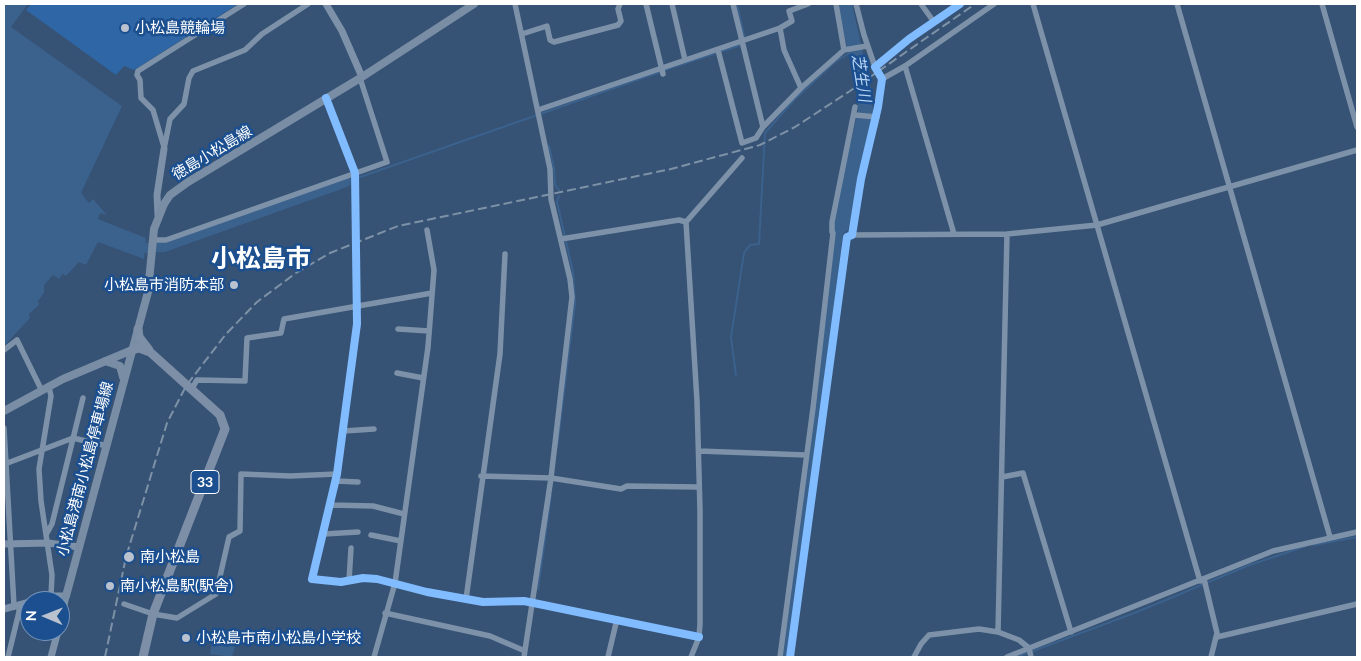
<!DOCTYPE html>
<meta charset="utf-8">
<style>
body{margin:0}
#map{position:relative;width:1361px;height:661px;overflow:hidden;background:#365274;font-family:Lato,sans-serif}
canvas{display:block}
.frame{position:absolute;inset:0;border:5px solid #fff;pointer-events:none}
.north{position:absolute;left:20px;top:591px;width:50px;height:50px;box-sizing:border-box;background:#1b4f8f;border:1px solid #7695bc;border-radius:50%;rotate:271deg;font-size:14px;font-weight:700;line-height:20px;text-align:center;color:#fff}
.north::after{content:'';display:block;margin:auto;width:18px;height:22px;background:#b9c2ce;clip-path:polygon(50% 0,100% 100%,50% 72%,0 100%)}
</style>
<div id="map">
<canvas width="1361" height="661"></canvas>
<div class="frame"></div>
<div class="north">N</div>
</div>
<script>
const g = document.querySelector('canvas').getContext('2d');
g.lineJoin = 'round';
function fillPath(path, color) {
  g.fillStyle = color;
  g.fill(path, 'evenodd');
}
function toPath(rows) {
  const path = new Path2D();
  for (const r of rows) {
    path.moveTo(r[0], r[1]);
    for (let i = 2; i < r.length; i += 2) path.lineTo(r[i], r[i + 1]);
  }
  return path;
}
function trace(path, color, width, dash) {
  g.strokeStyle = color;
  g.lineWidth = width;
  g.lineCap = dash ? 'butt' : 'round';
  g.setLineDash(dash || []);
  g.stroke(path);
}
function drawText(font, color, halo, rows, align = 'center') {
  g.font = font + ' Lato,"Noto Sans JP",sans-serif';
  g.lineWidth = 5;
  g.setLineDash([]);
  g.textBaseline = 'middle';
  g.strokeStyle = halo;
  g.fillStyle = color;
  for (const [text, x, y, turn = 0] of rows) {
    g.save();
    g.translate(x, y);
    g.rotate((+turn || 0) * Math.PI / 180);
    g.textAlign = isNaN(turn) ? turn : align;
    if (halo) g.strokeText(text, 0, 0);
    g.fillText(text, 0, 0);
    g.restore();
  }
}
const green = toPath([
 [31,4,238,4,134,70,124,66,116,75,26,10]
]);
const water = toPath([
 [4,4,28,4,11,27,122,106,81,193,89,203,93,199,107,215,100,213,98,219,146,238,144,259,98,242,86,265,79,262,66,276,63,274,59,279,53,275,44,285,44,293,38,301,39,305,29,314,30,318,4,346],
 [837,4,852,4,872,93,873,113,848,230,843,234,797,591,787,657,781,657,833,231,840,189,858,111,858,94],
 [212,641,235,647,232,657,210,654]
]);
const stream = toPath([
 [737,4,745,40],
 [665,70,741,45],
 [549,146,554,168,555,185,559,190],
 [346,182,660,72],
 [736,375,731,337,744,253,750,245,759,244,765,133,795,99,835,62,851,52],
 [557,448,575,303,573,272,557,202,559,196],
 [1314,545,1357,537],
 [538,589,551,495],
 [1017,657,1137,612,1247,566,1306,546]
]);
const river = toPath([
 [141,248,164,247,346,182]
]);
const minor = toPath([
 [515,4,550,169,551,199,570,279,572,297,551,478,524,657],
 [646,4,663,74],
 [672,4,685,60],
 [733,4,763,127],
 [836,4,844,50],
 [921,4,934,22],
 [1033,4,1200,581],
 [1177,4,1330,537],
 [1322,4,1357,127],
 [780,28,784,50,801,88],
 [522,34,547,26,550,40,554,42,618,25,621,21,618,9,620,4],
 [718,50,742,143,756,138,763,127,801,88,844,50,867,46],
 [905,66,954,234],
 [882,79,905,66,994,4],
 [326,98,355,173,357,324,337,474,312,579,341,582,363,578,377,579,427,592,483,602,524,601,699,637],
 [538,110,780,28,792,21,789,11,808,4],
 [855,115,877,117],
 [164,147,153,110,141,98,140,80,137,75,138,71,244,4],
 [164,149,170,119,184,104,189,78,193,71,245,50,262,34,308,4],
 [852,235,1007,234,1097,225,1357,150],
 [561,239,679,220,686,222],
 [153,240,166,240,387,162,360,78],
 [398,329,429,331],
 [4,350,17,340,42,391],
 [397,373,423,378],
 [49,387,51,396,39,469,41,501,52,575,51,596],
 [191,390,197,380,245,381,247,338,281,333,284,319,432,293],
 [4,428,14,606],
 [344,431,374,429],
 [699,451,806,455],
 [5,464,73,438,107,446],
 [481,476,551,478,621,489,627,486,698,487],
 [1002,477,1023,473,1071,632],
 [336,481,358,482],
 [330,505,373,506,404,514],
 [47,533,52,524,83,398],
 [324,534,358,532],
 [371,535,401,541],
 [1204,579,1217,633,1211,657],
 [349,581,351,548],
 [466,599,500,354,505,254],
 [124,604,153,614,177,618,216,594,229,537,240,531,241,474,290,476,337,474],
 [385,613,490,636,525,651],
 [998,632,1007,234],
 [1217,637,1357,604],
 [8,657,19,612,19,606],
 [374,657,395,583,428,347,434,270,427,230],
 [608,657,617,619],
 [691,657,699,637,700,624,700,510,697,401,686,222,742,158],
 [780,657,813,408,833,233,832,232,832,222,855,107],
 [790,657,847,237,852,235,861,179,877,117,881,85,882,79,875,67,864,35,856,4],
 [914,657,921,644,929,635,979,629,998,632,1019,640,1029,648,1031,657],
 [1007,657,1273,551,1357,532]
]);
const tertiary = toPath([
 [326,4,342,31,362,77],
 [158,215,157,195,164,149],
 [4,544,48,543,79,547],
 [34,601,51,596,66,596,60,623],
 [4,609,30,602],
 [51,657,58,631]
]);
const secondary = toPath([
 [105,361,120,366,123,377],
 [4,411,63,379,132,350],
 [66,596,148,292,154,229,164,204,170,195,188,182,362,77,474,4]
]);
const primary = toPath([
 [138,329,139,337,149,350],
 [132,350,139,348,150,352,220,415,225,429,153,614,143,657]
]);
const rail = toPath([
 [105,657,126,557,167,423,186,386,226,334,257,302,296,273,330,253,398,226,671,169,760,145,795,127,850,91,975,4]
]);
const cycleway = toPath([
 [326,98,355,173,357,324,337,474,312,579,341,582,363,578,377,579,427,592,483,602,524,601,699,637],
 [790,657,847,237,852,235,861,179,878,107,882,79,875,67,909,39,960,4]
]);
const markers = [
 [125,28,5,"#b9c2ce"],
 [234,285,5,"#b9c2ce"],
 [129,557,6,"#b9c2ce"],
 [110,586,5,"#b9c2ce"],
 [186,638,5,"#b9c2ce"]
];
const shields = [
 [205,482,28]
];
const shieldNames = [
 ["33",205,482]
];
const poiNames = [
 ["小松島競輪場",135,28],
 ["小松島市消防本部",224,285,"right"],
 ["南小松島",140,557],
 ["南小松島駅(駅舎)",120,586],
 ["小松島市南小松島小学校",196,638]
];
const streetNames = [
 ["徳島小松島線",212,153,-31],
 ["小松島港南小松島停車場線",85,469,-75]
];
const waterNames = [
 ["芝生川",861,78,81]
];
const townNames = [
 ["小松島市",261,259]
];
fillPath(green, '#2f66a5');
fillPath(water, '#3b618d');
trace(stream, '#3b618d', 2);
trace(river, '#3b618d', 10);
trace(minor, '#7d92a8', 5.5);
trace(tertiary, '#7d92a8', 7);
trace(secondary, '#798da4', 8);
trace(primary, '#7d8ea7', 9);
trace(rail, '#7e92a7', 2, [9, 4]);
trace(cycleway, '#80bcff', 8);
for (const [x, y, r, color] of markers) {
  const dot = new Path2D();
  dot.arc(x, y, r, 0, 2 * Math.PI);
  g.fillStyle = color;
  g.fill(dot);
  trace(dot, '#1b4f8f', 2);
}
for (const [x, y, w] of shields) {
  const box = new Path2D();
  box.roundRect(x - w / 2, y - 11.5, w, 23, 4);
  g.fillStyle = '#1b4f8f';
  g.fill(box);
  trace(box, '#fff', 1);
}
drawText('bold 14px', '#fff', null, shieldNames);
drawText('15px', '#fff', '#1b4f8f', poiNames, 'left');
drawText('15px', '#fff', '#1b4f8f', streetNames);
drawText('italic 16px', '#b5d3f5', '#1b4f8f', waterNames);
drawText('bold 25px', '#fff', '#1b4f8f', townNames);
</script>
